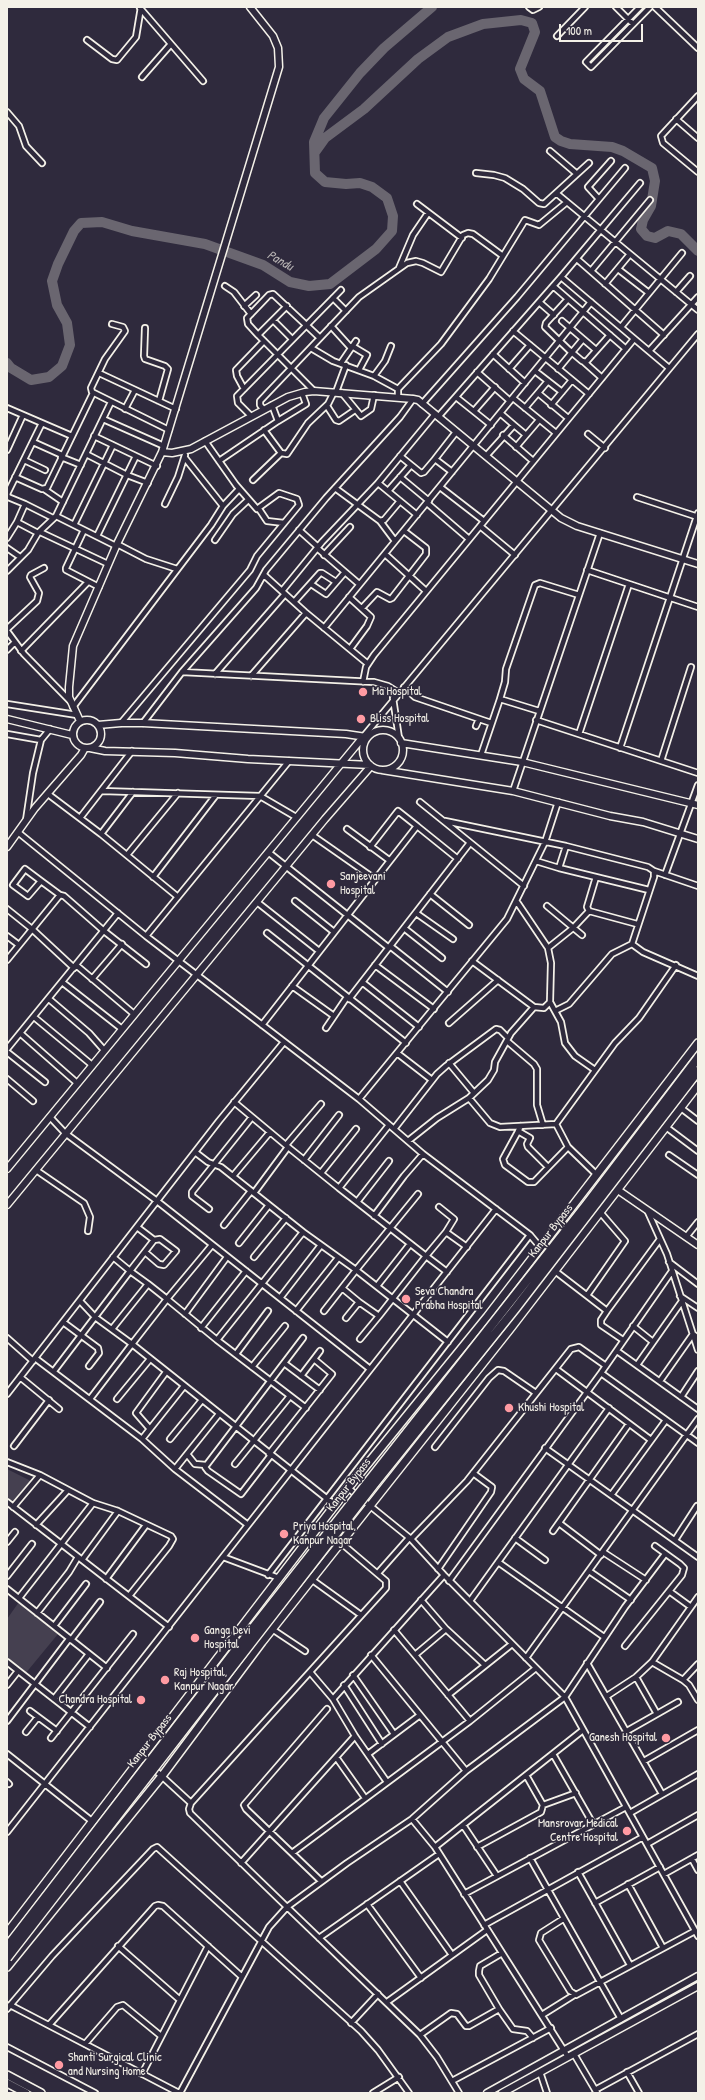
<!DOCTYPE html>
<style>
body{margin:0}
#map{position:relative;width:705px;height:2100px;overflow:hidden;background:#2f2a3d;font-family:"Patrick Hand",sans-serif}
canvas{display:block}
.frame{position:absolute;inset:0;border:8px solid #f4f1e8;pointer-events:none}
.scale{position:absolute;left:559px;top:24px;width:84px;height:18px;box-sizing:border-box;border:2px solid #f4f1e8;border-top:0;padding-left:5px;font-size:12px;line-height:14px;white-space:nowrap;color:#f4f1e8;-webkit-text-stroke:3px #2f2a3d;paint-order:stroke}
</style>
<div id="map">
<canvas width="705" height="2100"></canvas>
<div class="frame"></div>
<div class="scale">100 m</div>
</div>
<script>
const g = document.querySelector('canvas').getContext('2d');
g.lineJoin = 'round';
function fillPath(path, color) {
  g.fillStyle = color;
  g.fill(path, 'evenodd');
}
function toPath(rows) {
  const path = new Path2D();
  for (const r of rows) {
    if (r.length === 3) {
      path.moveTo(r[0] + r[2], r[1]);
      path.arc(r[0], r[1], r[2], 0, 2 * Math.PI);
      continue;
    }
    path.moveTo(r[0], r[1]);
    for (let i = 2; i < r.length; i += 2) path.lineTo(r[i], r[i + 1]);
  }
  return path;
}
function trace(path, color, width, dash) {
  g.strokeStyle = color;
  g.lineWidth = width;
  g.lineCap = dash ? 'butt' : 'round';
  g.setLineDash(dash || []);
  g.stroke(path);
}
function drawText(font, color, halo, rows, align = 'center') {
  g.font = font + ' "Patrick Hand",sans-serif';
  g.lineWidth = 3.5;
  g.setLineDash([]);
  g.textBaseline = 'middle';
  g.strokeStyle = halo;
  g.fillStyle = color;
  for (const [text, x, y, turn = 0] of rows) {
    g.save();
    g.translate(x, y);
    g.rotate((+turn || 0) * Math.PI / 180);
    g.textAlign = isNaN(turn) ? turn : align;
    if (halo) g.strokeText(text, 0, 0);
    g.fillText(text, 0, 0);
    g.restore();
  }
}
const green = toPath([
 [7,1469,33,1482,14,1502,7,1497],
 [19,1602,58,1634,25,1674,7,1659,7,1619]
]);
const river = toPath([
 [315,152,325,138,364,109,418,59,448,37,483,24,521,20,532,23,535,32,520,69,524,79,540,91,555,137,561,141,570,144,612,147,623,151,652,168,655,181,651,206,643,220,641,229,647,236,655,238,668,231,681,234,698,251],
 [7,363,11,368,31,380,49,377,62,366,70,345,67,323,57,305,52,281,58,264,74,231,81,223,102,222,132,231,205,244,263,265,290,282,309,286,330,284,376,249,392,231,393,216,387,198,372,187,360,183,346,184,325,182,315,173,314,142,324,118,360,73,384,48,432,7]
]);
const minor = toPath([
 [529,7,533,10,539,7],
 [616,7,633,24],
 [640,7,586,62,591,67,650,7],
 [655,7,698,48],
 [140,8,203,81],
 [557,36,585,7],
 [87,40,112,59,117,60,136,37,141,7],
 [142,77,171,44],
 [698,96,661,136,663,143,698,172],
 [7,112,19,126,26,146,42,163],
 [676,119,698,138],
 [550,151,577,174],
 [476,173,494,175,505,178,523,189,539,203,544,204,589,163],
 [556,193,698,310],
 [599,199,588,187,611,161],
 [417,204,462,238],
 [577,259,664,335],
 [399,268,413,235,428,213],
 [618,269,649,293],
 [591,271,650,200],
 [561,277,669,368],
 [605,284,630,254],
 [225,286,234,292,251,314],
 [553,286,626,349],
 [676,292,690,276],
 [333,298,346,311],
 [568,299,546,323,545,327,569,350,582,361,586,362,610,335],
 [539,302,554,315],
 [244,306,256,295],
 [287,306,258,335,314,391],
 [273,320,292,339],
 [562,321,596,350],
 [112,324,123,327,125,331,105,359,91,388,92,392,169,430],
 [331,326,351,348],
 [621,327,682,253],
 [145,328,144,356,145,359,165,366,168,369,159,401],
 [513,331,589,394],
 [258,335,248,324,247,318,269,295,273,294,320,338],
 [352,346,367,355,359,370],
 [311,348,333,361,374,376,398,389,398,397],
 [649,351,698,297],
 [493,354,525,383],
 [584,362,602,378],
 [341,363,356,341],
 [509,369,530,345],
 [558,369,583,339],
 [535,371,562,392],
 [477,372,510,401],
 [99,373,176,409],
 [374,376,385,361,391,346],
 [244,389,237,376,236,370,264,341],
 [398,389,441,344,489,279,525,220,539,225,567,202],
 [336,392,346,365],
 [342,393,361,416,371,409,374,395],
 [538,393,568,418],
 [456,397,491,425],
 [513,398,556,433],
 [422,404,517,297,625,168],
 [551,405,572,380],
 [327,406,336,420,339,421,355,410],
 [7,408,72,436],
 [525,408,548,381],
 [125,409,135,390],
 [264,410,260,405,260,401,359,297,407,263,416,261,423,263,441,272,463,235,468,233,473,234,503,256],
 [474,411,495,387],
 [500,413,514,425],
 [251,416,238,403,237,396,341,290],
 [438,417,561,277,640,183],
 [103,419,164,446],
 [278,421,306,404,302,393],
 [264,430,281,453,287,454,308,423,328,404,334,392],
 [588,434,605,448],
 [503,435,533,461],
 [94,436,157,466],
 [33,442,62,455],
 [516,447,539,420],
 [7,450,23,415],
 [86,454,127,475,148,483],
 [400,456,421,473,424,472,435,459,452,472],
 [486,456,514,425,526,435],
 [61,457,81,465],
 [185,458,223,506,239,489],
 [435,459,456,432],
 [24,460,45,470],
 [219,461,278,421,272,405],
 [15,477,42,489,47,488,93,393],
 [400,477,429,501],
 [253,480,281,453],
 [378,483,417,515],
 [440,487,484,521],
 [335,488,380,521,384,520,400,501],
 [44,489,63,502],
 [388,491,411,465],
 [637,497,698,517],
 [427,503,469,539],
 [25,504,53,518,56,516,111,402],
 [165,504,178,477,185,455],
 [259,509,267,521,284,523],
 [380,521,395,541],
 [74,525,113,445],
 [480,526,515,555],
 [84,530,66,568,66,570,99,587],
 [299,530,318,547],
 [40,532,108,564],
 [38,533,17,522,25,504,8,497,7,494,42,423],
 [97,536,136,456],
 [7,538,17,522],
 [215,540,233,514,248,500],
 [117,544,146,559,177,569],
 [7,548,20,557],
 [317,548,359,584],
 [385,554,426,591],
 [324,555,350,527],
 [587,570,698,607],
 [7,571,28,550,38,533,56,516,116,546],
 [264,575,305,612,368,664],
 [311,584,326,594,345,572],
 [282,591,322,542,378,483,435,414],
 [349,597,371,617,367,626,350,649],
 [294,602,320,573,322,573,336,582],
 [362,608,377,592,390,599,392,598,426,554,426,548,404,531],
 [324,628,591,302],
 [7,629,37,601,39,593,30,577,31,575,44,568],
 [7,631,24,654,70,701],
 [7,650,15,642],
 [21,651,88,582],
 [182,672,374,682,388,686,399,693],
 [215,674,285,594],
 [251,676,306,613],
 [363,682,366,667,374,655,634,339],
 [404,687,415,697,491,723],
 [393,698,399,738],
 [500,699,505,682,506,669,535,585,540,583,579,595],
 [7,704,77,715],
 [73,707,211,525,223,506],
 [536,720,698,773],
 [121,723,250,570,257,556,299,505,297,499,279,493,257,509,236,485,205,441],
 [143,723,182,672,256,588,266,570,326,498,400,417,413,399],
 [476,726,479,719],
 [7,734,41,740],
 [579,734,629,584],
 [363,737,698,334],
 [620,748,698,513],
 [481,755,500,699,539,711],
 [289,761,146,936,359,1099,423,1154,530,1235,541,1248],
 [661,761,691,667],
 [102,791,260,796,296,817],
 [513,791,600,533],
 [48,794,101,834,178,897],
 [420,802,524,886],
 [80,818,132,751],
 [26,820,33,773,41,740,50,729],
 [445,821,566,846,648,867,654,871,654,877,632,944,643,952,698,976],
 [417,826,458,859],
 [347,829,389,860],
 [19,833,146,936],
 [101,834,133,792],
 [312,835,375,879],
 [566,846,559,868,649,890],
 [268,852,389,948],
 [127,855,178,793],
 [536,861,559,868],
 [654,871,698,886],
 [665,875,698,785],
 [153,877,216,795],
 [596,877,587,907,589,911,637,924],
 [41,881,28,896,13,885,25,869,41,881,60,895,64,896,104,931,146,964],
 [430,894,469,925],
 [295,901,334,932],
 [257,902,319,951],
 [517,902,548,948,551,963,550,1002,561,1022,565,1043,575,1056,595,1070],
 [547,906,582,935],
 [7,909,32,929,74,968],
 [416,913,453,939],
 [404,928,442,958],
 [267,933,406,1043],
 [7,936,19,945],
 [390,946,448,992],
 [548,948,573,928,589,911],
 [7,960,60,895],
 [472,961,534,1007,544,1008,550,1002],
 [76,965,134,1014],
 [375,965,434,1009],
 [92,979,122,944],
 [62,982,122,1029],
 [362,982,419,1027],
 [292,986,334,1016],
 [49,999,89,1033,104,1050],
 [349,999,469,844],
 [555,1011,569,1004,612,954,632,944],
 [34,1017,92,1065],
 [449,1023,498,980],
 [262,1025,417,826,398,811,370,847],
 [326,1028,347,997],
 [20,1033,77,1083],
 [507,1041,534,1064,537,1069,537,1105,543,1125],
 [7,1049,118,913],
 [7,1052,45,1082],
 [397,1053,432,1080],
 [449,1063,474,1093],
 [7,1079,33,1101],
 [469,1098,490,1123,500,1127,556,1124],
 [359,1099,507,919,545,842,558,802],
 [234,1102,288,1147],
 [681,1108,698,1121],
 [50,1117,65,1133,157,1201,370,1369],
 [521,1126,503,1159,505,1165,528,1182,534,1182,568,1147],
 [666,1127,698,1151],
 [394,1129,437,1074,446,1066,496,1029,500,1030,508,1038],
 [518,1131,530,1138,527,1144,528,1147,548,1167],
 [408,1141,437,1118,469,1098,488,1080,494,1070,495,1062,511,1033,534,1007],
 [286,1145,321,1104],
 [195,1152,208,1162,221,1167,303,1232,356,1270,324,1311],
 [669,1155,698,1175],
 [304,1160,339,1115],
 [36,1170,84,1203,90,1217,88,1231],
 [321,1173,356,1129],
 [597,1175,568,1147,556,1124,615,1043,639,1018,676,965],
 [233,1176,270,1132],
 [254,1193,288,1147,339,1188],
 [418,1194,356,1270,448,1342],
 [357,1202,389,1161],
 [439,1207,454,1219,446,1232,467,1247],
 [209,1209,192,1196,192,1192,252,1117],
 [648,1212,667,1254,698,1350],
 [374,1216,404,1176,423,1154],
 [224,1225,251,1191],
 [137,1227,154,1240],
 [446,1232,426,1256,447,1272],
 [686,1237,698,1222],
 [239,1243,269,1205],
 [254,1257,286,1218],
 [669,1262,698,1284],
 [555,1271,607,1311,601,1320,601,1325,623,1340],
 [148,1284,167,1299,212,1245],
 [377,1286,410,1244],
 [342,1288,359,1302],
 [588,1294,625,1241,600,1212],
 [680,1296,698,1308],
 [280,1298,321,1245],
 [296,1311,338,1258],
 [607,1311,660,1239],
 [185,1314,227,1257],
 [346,1318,359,1302,379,1316,426,1256,339,1188,389,1125],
 [63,1322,98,1348,99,1353,89,1366],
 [633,1326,653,1342],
 [201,1328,246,1271],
 [112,1329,148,1284,130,1271,154,1240,160,1239,176,1251,164,1265,159,1264,145,1252],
 [7,1338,33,1361],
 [360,1339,379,1316],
 [217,1340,303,1232],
 [617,1351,698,1409],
 [236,1354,268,1311],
 [35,1358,142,1439,175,1469,248,1525],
 [284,1363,320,1390],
 [637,1365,682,1301],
 [252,1367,285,1326],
 [556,1369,651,1440],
 [54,1371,95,1317,80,1301],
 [601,1373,698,1443],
 [301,1376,320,1351],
 [20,1377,59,1409],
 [660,1381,693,1334,698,1338],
 [7,1394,219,1121,284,1042],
 [681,1397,698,1371],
 [90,1399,132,1344,95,1317,130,1271,113,1257],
 [117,1399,150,1359],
 [306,1408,217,1340,167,1299,132,1344,335,1505],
 [150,1429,136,1413,166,1372],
 [142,1439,184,1386],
 [170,1439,202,1400],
 [14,1446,49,1400],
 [435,1447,489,1378,498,1370,504,1371,536,1393],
 [545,1448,698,1557],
 [187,1454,195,1464,206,1465],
 [269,1454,332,1374,314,1359],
 [271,1455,241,1494,208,1471,205,1467,303,1338],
 [7,1462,40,1475],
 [235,1464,290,1396],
 [175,1469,219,1414],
 [348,1488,411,1539,444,1575,565,1697,698,1936],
 [612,1494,666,1420],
 [7,1502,169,1627],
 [13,1507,40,1475,93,1503,118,1511,171,1536,173,1539,169,1546,129,1596],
 [559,1523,601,1555],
 [36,1525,68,1490],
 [553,1531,629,1424],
 [515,1538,545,1560],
 [411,1539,467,1481,571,1349,579,1347,606,1366],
 [675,1540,697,1506,698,1507],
 [7,1542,15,1532],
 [340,1542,386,1581,386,1588,191,1803,189,1809,190,1813,287,1907,420,2035,437,2057,459,2093],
 [603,1552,646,1580],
 [223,1557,279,1578],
 [82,1560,118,1511],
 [498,1562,604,1637],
 [438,1569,491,1492,492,1487,473,1473],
 [589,1571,631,1600],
 [378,1573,409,1538],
 [268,1575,530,1235],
 [7,1576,32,1544],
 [106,1579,146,1525],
 [311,1579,361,1615],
 [449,1581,601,1373,672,1271],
 [7,1589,107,1668],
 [669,1591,691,1607],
 [19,1598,93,1503],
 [421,1600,446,1629],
 [470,1601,609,1408],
 [37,1613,69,1572,78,1557],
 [54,1626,86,1584],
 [272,1629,305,1651],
 [394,1630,470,1721],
 [69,1639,35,1684,90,1727],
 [71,1640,100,1602],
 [625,1646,682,1575,684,1568,680,1564,655,1546],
 [371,1655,466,1771],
 [415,1655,446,1629,485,1665],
 [526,1658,698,1419],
 [7,1662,35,1684,7,1721],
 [652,1662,683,1680,689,1685,698,1700],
 [587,1663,662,1794],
 [310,1672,333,1699,355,1736,387,1782],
 [353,1675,394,1734],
 [636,1677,657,1714],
 [683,1680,698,1664],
 [7,1685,18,1671],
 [344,1685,382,1744],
 [448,1695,512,1644],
 [607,1696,636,1677,652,1662,698,1597],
 [54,1699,89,1654],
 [333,1699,444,1575],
 [30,1711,57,1731],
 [627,1731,678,1702],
 [26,1732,38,1717],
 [51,1738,133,1634],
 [7,1754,93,1822],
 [368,1754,420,1715],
 [553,1754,593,1824],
 [336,1757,365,1798],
 [142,1758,191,1803],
 [644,1761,698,1730],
 [7,1782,9,1784],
 [543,1805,576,1793],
 [630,1813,698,1774],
 [412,1819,435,1847,568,2057],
 [463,1825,497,1876],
 [7,1832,496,1209],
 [647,1844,698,1815],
 [435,1847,583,1730],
 [477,1847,541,1812,543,1805,526,1775],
 [292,1853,470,1721,536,1668],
 [530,1858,621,2019],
 [692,1859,698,1870],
 [241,1863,355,1736],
 [578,1872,630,1965],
 [664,1874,698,1855],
 [321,1881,246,1809,244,1805,327,1709],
 [400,1881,452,1955],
 [628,1884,663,1948],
 [464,1894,626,1807],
 [595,1903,660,1867],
 [367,1904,421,1978],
 [563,1919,541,1933,539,1940,570,1991,576,1995,695,1931],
 [484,1925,643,1837],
 [319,1938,439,1854],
 [118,1946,180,2000],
 [387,2002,487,1930],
 [10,2005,179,2093],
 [7,2009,52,1956,153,1849,157,1847,361,2031,378,2050,409,2093],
 [499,2009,479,1975,479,1971,480,1966,502,1953],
 [542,2015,574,1995],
 [351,2023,378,1994],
 [49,2025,155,1906,158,1905,163,1906,241,1976],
 [420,2035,451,2013,457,2014,466,2026,469,2026,499,2009,513,2029,527,2031,533,2038],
 [85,2044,117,2007,123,2005,161,2036],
 [7,2047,95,2093],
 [574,2054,597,2093],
 [540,2072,547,2093],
 [627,2072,639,2093],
 [142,2074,208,1946],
 [452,2081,551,2028],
 [595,2090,698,2034],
 [180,2093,269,1927,287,1907,347,1863,412,1819,466,1771,565,1697,625,1607,665,1554],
 [373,2093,399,2077]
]);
const tertiary = toPath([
 [162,452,172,453,191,449,288,397,305,392,314,391,413,399,418,400,561,518,577,526,698,564],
 [7,719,72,735],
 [87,734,14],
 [80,721,69,697,69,687,73,646,117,544,162,452,279,67,278,48,273,36,250,7],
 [98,725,121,723,143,723,346,734,366,737],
 [383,750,20],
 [401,743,522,762,698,805],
 [90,748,105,751,175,753,248,759,370,765],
 [382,770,513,791,610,816,643,822,698,839],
 [7,847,35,808,81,755,85,748],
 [7,1169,363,737],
 [615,1188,698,1245],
 [7,1205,325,819,371,766],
 [487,2093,698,1976],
 [502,2093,698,1986]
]);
const secondary = toPath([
 [7,1933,348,1488,487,1317,698,1043],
 [7,1967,162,1776,262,1642,510,1329,698,1085],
 [7,2075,41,2093],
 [7,2083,26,2093]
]);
const trunkBridge = toPath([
 [7,1947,242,1642,587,1204,698,1058],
 [7,1958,375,1483,515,1309,698,1071]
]);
const markers = [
 [363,692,5,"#ff9aa2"],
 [361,719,5,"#ff9aa2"],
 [331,884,5,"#ff9aa2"],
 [406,1299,5,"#ff9aa2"],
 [509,1408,5,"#ff9aa2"],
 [284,1534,5,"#ff9aa2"],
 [195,1638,5,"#ff9aa2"],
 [165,1680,5,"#ff9aa2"],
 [141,1700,5,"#ff9aa2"],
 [666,1738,5,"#ff9aa2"],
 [627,1831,5,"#ff9aa2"],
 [59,2065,5,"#ff9aa2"]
];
const poiNames = [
 ["Ma Hospital",372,692],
 ["Bliss Hospital",370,719],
 ["Sanjeevani",340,877],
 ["Hospital",340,891],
 ["Seva Chandra",415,1292],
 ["Prabha Hospital",415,1306],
 ["Khushi Hospital",518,1408],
 ["Priya Hospital,",293,1527],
 ["Kanpur Nagar",293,1541],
 ["Ganga Devi",204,1631],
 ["Hospital",204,1645],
 ["Raj Hospital,",174,1673],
 ["Kanpur Nagar",174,1687],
 ["Chandra Hospital",132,1700,"right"],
 ["Ganesh Hospital",657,1738,"right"],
 ["Mansrovar Medical",618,1824,"right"],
 ["Centre Hospital",618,1838,"right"],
 ["Shanti Surgical Clinic",68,2058],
 ["and Nursing Home",68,2072]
];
const streetNames = [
 ["Kanpur Bypass",551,1231,-52],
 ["Kanpur Bypass",349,1485,-52],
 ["Kanpur Bypass",150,1741,-52]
];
const waterNames = [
 ["Pandu",280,261,30]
];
fillPath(green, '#454050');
trace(river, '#6a6670', 10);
trace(minor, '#f4f1e8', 8);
trace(tertiary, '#f4f1e8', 9);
trace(secondary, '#f4f1e8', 10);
trace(minor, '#2f2a3d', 4.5);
trace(tertiary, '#2f2a3d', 6);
trace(secondary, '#2f2a3d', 7);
trace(trunkBridge, '#f4f1e8', 11, []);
trace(trunkBridge, '#2f2a3d', 8);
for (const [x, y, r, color] of markers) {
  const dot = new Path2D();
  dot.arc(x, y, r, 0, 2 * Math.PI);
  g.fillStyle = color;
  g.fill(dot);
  trace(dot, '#2f2a3d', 1.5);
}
drawText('12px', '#f4f1e8', '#2f2a3d', poiNames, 'left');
drawText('12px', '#f4f1e8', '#2f2a3d', streetNames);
drawText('italic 13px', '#b6b2b2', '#2f2a3d', waterNames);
</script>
